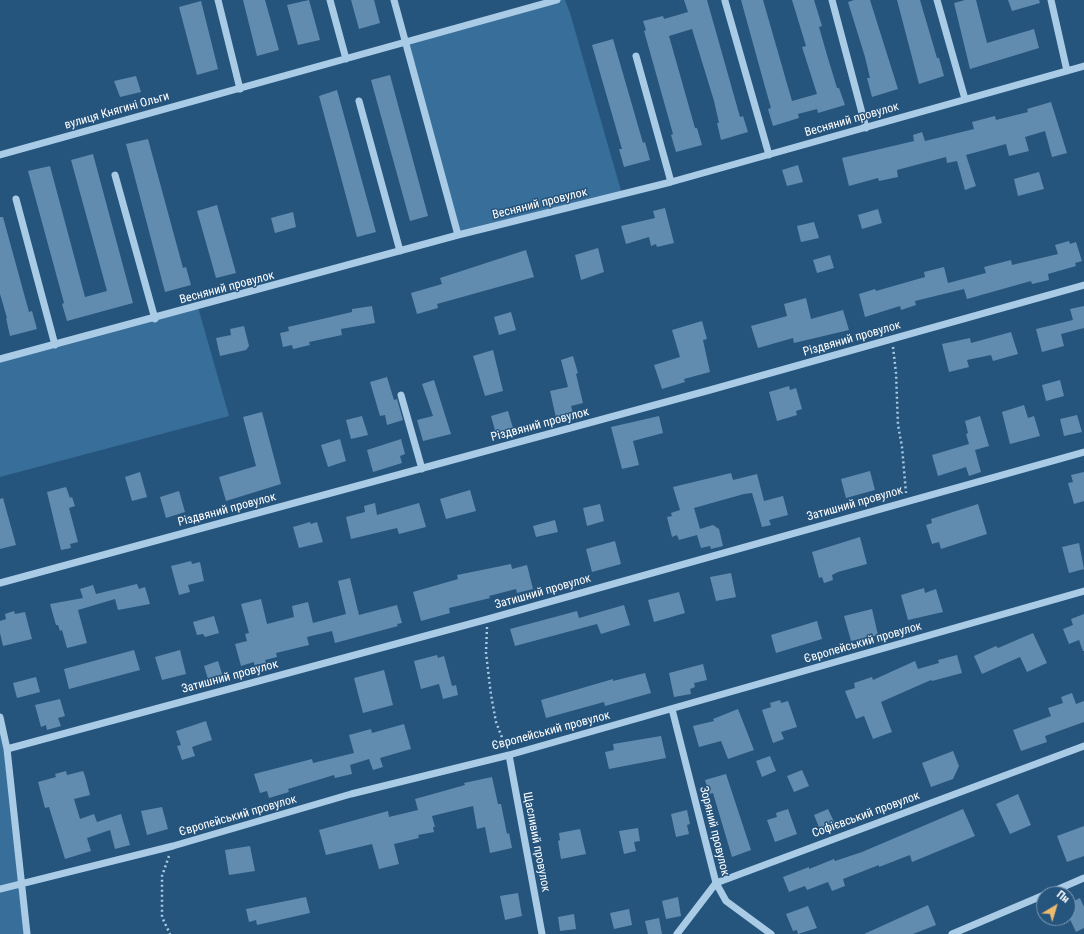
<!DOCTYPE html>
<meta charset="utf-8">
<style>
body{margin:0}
#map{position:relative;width:1084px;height:934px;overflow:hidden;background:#25547d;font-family:"Roboto Condensed",sans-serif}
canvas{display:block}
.north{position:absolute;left:1036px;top:886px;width:40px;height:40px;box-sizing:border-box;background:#25547d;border:1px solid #7c98b1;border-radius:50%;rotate:38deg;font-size:11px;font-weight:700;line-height:16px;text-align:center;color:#fff}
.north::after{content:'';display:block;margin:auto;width:14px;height:18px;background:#efbc6e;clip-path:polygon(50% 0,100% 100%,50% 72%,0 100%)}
</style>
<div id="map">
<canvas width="1084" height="934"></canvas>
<div class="north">Пн</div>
</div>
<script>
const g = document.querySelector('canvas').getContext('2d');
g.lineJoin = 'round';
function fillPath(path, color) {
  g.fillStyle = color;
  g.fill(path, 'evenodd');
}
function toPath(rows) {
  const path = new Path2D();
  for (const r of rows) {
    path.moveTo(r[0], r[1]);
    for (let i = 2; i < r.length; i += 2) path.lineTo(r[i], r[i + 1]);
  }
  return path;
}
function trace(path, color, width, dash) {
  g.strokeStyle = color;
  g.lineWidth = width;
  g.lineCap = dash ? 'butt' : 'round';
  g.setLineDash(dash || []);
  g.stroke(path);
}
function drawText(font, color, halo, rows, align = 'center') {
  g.font = font + ' "Roboto Condensed",sans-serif';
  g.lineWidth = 3;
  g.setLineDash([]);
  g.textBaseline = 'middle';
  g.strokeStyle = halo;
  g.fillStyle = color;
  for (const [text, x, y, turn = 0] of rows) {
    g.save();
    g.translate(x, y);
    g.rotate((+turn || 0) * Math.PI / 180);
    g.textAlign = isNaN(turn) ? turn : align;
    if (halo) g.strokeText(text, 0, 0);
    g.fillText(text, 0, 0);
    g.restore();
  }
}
const green = toPath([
 [557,0,565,0,570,13,622,194,458,235,406,43],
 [198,307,229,416,0,477,0,359],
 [0,717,27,934,0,934]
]);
const building = toPath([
 [243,0,265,0,279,50,257,56],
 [309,0,320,40,298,45,287,5],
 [351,0,374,0,380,23,359,29],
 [684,0,707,0,740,117,743,116,748,132,721,140,717,123,719,123,714,101,692,29,669,36,695,128,697,128,702,145,676,152,671,135,673,134,644,31,646,30,643,21,663,16,664,19,688,12],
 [741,0,763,0,792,101,817,94,802,47,806,46,792,0,814,0,822,26,819,27,827,55,837,88,839,88,845,105,818,113,817,109,798,114,799,118,773,126,768,109,771,108,765,87],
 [854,0,870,0,898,89,872,97,867,78,870,78,865,57,848,2],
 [897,0,920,0,937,58,939,58,944,76,919,84],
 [965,0,976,0,987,43,1034,29,1039,48,970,69,954,3],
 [1008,0,1039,0,1040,3,1012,11],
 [201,1,218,69,197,75,179,7],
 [613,39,643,143,645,142,650,160,624,167,619,149,622,149,592,45],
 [390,75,428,216,410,221,371,80],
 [136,76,141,92,120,97,114,81],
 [337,90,376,232,357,237,319,96],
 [1051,102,1067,153,1052,157,1045,131,1025,137,1029,151,1009,156,1006,144,966,155,976,186,965,190,957,161,947,163,946,157,897,170,898,177,879,181,878,178,849,186,842,158,914,141,913,135,922,132,925,141,974,129,972,122,995,116,996,120,1028,112,1027,109],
 [148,139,183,268,186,267,191,285,165,292,126,144],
 [93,154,133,303,67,321,62,304,64,303,28,171,50,166,85,297,107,291,71,160],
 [798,165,803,182,787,186,782,170],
 [1039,172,1044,189,1018,196,1014,179],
 [217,205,236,273,216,278,197,211],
 [665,208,674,243,657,247,656,244,651,246,649,237,626,244,621,226,655,218,653,211],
 [878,209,882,223,862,229,858,215],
 [293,212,296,227,275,233,271,218],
 [0,217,3,217,29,312,32,311,37,329,10,336,6,318,7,318,0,294],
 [814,222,819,238,801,242,797,226],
 [1069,241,1070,244,1076,242,1082,261,1075,263,1076,266,1048,274,1049,280,1032,284,1031,281,967,299,964,289,915,301,916,305,901,310,900,306,865,317,859,294,875,289,876,291,925,277,924,272,944,267,948,283,986,273,984,267,1011,260,1012,265,1058,254,1055,245],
 [598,248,604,272,581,280,575,255],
 [526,250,534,277,437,304,438,308,417,314,411,293,442,284,440,278],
 [830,255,834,268,817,273,813,260],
 [806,298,811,319,843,310,849,330,794,343,793,338,758,348,751,326,787,316,784,304],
 [372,306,375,323,341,329,342,335,309,342,310,345,293,349,292,345,283,347,280,333,289,331,288,327,352,312,352,309],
 [1084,306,1084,328,1061,334,1064,346,1042,352,1036,329,1073,320,1070,309],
 [511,312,516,330,499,335,494,317],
 [702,321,707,339,703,340,710,372,684,379,685,382,662,389,654,365,680,357,672,330],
 [244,326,249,346,246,350,220,356,216,338,231,335,230,329],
 [1011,332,1018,354,993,361,991,355,967,360,969,367,949,372,942,344,970,338,971,343],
 [493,350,503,391,485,396,473,356],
 [573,356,578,373,576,374,583,403,571,406,573,414,556,418,550,391,568,387,561,360],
 [387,377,394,400,397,399,403,420,387,425,385,415,380,416,370,382],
 [434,380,451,434,423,441,417,420,433,416,422,384],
 [1060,380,1064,396,1046,401,1042,385],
 [789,386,790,390,796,388,802,409,796,411,797,415,777,421,769,392],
 [1024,405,1028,418,1034,416,1040,436,1010,444,1002,412],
 [508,411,513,428,496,434,491,416],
 [262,412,281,484,226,501,219,477,256,466,243,417],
 [1077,415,1082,432,1064,436,1060,419],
 [362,416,368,435,351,439,346,420],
 [659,416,663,433,633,441,639,465,622,469,611,427],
 [980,416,989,446,975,450,981,472,969,476,966,467,938,476,932,455,969,444,966,434,968,433,965,421],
 [340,439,346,461,328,467,321,445],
 [401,439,405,454,400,456,402,463,373,472,367,450],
 [870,471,875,490,846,498,841,479],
 [140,472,147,497,132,501,125,477],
 [1084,472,1084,501,1074,504,1068,483,1073,482,1071,475],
 [731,473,733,480,757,474,764,501,783,496,788,515,769,520,771,525,762,527,752,493,744,494,694,508,700,529,713,525,719,529,723,546,711,549,710,546,701,548,697,535,679,540,677,535,672,537,667,517,672,516,671,513,680,510,673,487],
 [66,487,70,498,72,497,75,506,69,508,78,542,70,544,71,548,61,550,47,492],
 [470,490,476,511,446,519,440,499],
 [179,491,185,512,166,518,160,497],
 [3,498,16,545,0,549,0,499],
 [375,503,377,515,419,503,426,527,399,534,397,528,351,539,346,517,365,512,364,506],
 [600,504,604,521,587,526,583,508],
 [978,504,987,534,941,549,939,542,932,544,926,525,932,523,931,519],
 [555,520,558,532,536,537,533,526],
 [310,522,311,524,317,522,323,542,299,548,293,527],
 [860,537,867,564,838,572,832,575,833,580,824,583,822,577,819,578,812,552],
 [615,541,621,564,592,572,586,549],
 [1079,543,1084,569,1069,573,1062,547],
 [191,561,192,564,200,562,204,581,188,585,190,592,179,595,171,566],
 [511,564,512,569,527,565,533,589,517,593,516,589,489,596,490,598,449,608,450,613,421,621,413,592,458,579,457,575],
 [731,573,736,597,716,601,710,577],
 [350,578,359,615,397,605,402,623,397,624,398,626,335,643,332,631,307,637,309,645,276,653,277,657,265,660,266,663,254,665,254,662,241,666,235,644,247,641,245,634,249,633,241,604,261,599,267,624,294,617,292,606,308,602,313,623,346,614,338,581],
 [137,584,139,589,145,587,150,604,118,610,115,599,78,610,87,643,67,648,62,630,60,631,58,625,56,625,50,604,83,598,80,589,93,585,96,594],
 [924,588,925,593,936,589,943,612,908,620,901,595],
 [679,592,685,613,654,622,648,600],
 [624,605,630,625,601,634,597,624,515,646,510,629,577,611,579,618],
 [872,609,878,635,851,641,844,616],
 [14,611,15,614,25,612,32,639,3,646,0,633,0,621,6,619,5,614],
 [1084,614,1084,651,1083,651,1079,640,1069,644,1063,629,1073,625,1071,619],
 [214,616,219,633,205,637,203,634,197,635,193,622],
 [817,621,822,639,776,653,771,635],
 [1033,633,1047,663,1027,672,1020,657,982,674,974,656,996,646,998,648],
 [134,650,140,670,69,689,64,669],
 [180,650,186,674,162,680,155,657],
 [437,655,438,658,444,656,452,686,456,685,458,695,443,699,439,684,421,689,414,661],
 [957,655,962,673,932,681,931,680,881,702,892,732,873,739,864,716,856,719,845,691,855,688,854,683,872,677,873,680,915,661,918,669,939,663,938,660],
 [218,661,223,677,209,682,204,666],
 [703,664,707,680,694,683,695,687,690,689,691,694,674,697,669,673],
 [384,670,393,705,363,713,354,678],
 [645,673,651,693,605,706,604,702,546,718,541,700,613,679,613,681],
 [36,677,40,692,17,698,13,683],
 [1072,693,1076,704,1084,701,1084,722,1045,736,1047,742,1021,751,1013,730,1051,716,1048,708,1063,703,1061,697],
 [60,699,65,716,58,718,61,726,47,730,46,725,41,727,35,705],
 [780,700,781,703,788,701,797,727,781,732,784,739,773,743,762,710,771,707,770,703],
 [738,709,754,750,728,759,721,741,699,747,693,726,714,721,713,719],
 [206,721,212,740,192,747,195,756,182,760,177,746,181,745,176,731],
 [404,724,411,749,380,758,383,767,373,770,369,759,350,765,352,774,335,778,334,775,288,789,289,792,269,798,267,791,260,793,254,774,312,759,313,763,354,753,349,735,371,729,372,733],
 [661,736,666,758,609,769,605,752,614,750,613,744],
 [953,751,959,766,953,779,931,787,922,763],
 [770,756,776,771,762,777,756,761],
 [802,770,809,786,794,792,787,776],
 [66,771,67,775,83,771,85,776,90,795,74,799,80,819,94,814,97,822,121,814,130,845,115,849,110,830,87,838,91,851,65,859,49,807,45,808,38,782,56,777,55,774],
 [726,774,751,850,732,857,713,793,709,794,705,780],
 [492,777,498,804,501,804,507,834,509,833,512,848,490,853,485,827,477,829,473,806,432,816,435,827,433,827,434,832,418,835,419,838,394,844,399,864,379,869,372,844,326,855,319,830,388,811,389,817,418,810,415,799,465,785,464,783],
 [1018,794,1031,825,1010,834,996,804],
 [162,807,168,829,147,835,141,811],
 [788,809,797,834,775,842,767,820,777,817,776,813],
 [828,809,836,826,821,832,814,815],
 [963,809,975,836,912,862,910,855,879,867,879,865,843,879,845,886,832,891,828,882,807,890,805,886,789,892,783,877,809,867,809,869,834,859,835,861,862,852],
 [687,810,690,824,687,825,689,834,676,837,671,814],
 [1084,826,1084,856,1067,862,1057,836],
 [638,828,640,841,634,842,636,851,624,854,619,831],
 [580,829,586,854,561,859,558,841,560,840,559,833],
 [250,846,255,871,229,875,225,850],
 [518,893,522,916,505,920,500,896],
 [306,897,310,913,257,925,256,920,249,922,246,909],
 [678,897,681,916,666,919,662,901],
 [1080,898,1084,907,1084,928,1076,932,1068,915,1068,904],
 [928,905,936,925,913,934,864,934],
 [808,906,817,928,798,934,797,930,793,931,786,914],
 [629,909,632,925,614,929,610,913],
 [574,914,576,929,560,931,558,917],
 [659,918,662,934,648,934,645,921]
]);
const path = toPath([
 [893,347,896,373,898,425,902,447,906,493],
 [487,627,486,653,491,695,496,722,506,748],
 [169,856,162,876,162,917,170,934]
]);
const minor = toPath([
 [218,0,240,89,237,89],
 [330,0,346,59],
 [394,0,458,235],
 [832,0,866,128],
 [937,0,965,99],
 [1051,0,1067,71],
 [725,1,769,155],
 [636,56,671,182],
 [359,101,400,251],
 [0,155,557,0],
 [115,175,155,319],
 [16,199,55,345],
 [0,359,458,235,671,182,1084,66],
 [401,395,422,469],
 [0,583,710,390,1084,285],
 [672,709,716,883,726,901,771,934],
 [0,717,7,749,27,934],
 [7,749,488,619,1084,452],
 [509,755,542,934],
 [0,889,173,846,351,794,509,755,1084,591],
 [1047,894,1084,878],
 [677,934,716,883,1084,746],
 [952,934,1044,895]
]);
const streetNames = [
 ["вулиця Княгині Ольги",117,111,-16],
 ["Весняний провулок",852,120,-16],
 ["Весняний провулок",540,204,-14],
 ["Весняний провулок",227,288,-15],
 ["Різдвяний провулок",852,339,-16],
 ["Різдвяний провулок",540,425,-15],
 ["Затишний провулок",855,504,-16],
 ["Різдвяний провулок",227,510,-15],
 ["Затишний провулок",543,592,-16],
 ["Європейський провулок",863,643,-16],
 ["Затишний провулок",230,677,-15],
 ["Європейський провулок",551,731,-15],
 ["Софієвський провулок",866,815,-20],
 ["Європейський провулок",238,816,-16],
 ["Зоряний провулок",714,831,76],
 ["Щасливий провулок",536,842,79]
];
fillPath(green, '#386e9a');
fillPath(building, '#618caf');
trace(path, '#a9cbe5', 2.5, [2, 3]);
trace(minor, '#a9cbe5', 7);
drawText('12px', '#fff', '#25547d', streetNames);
</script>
